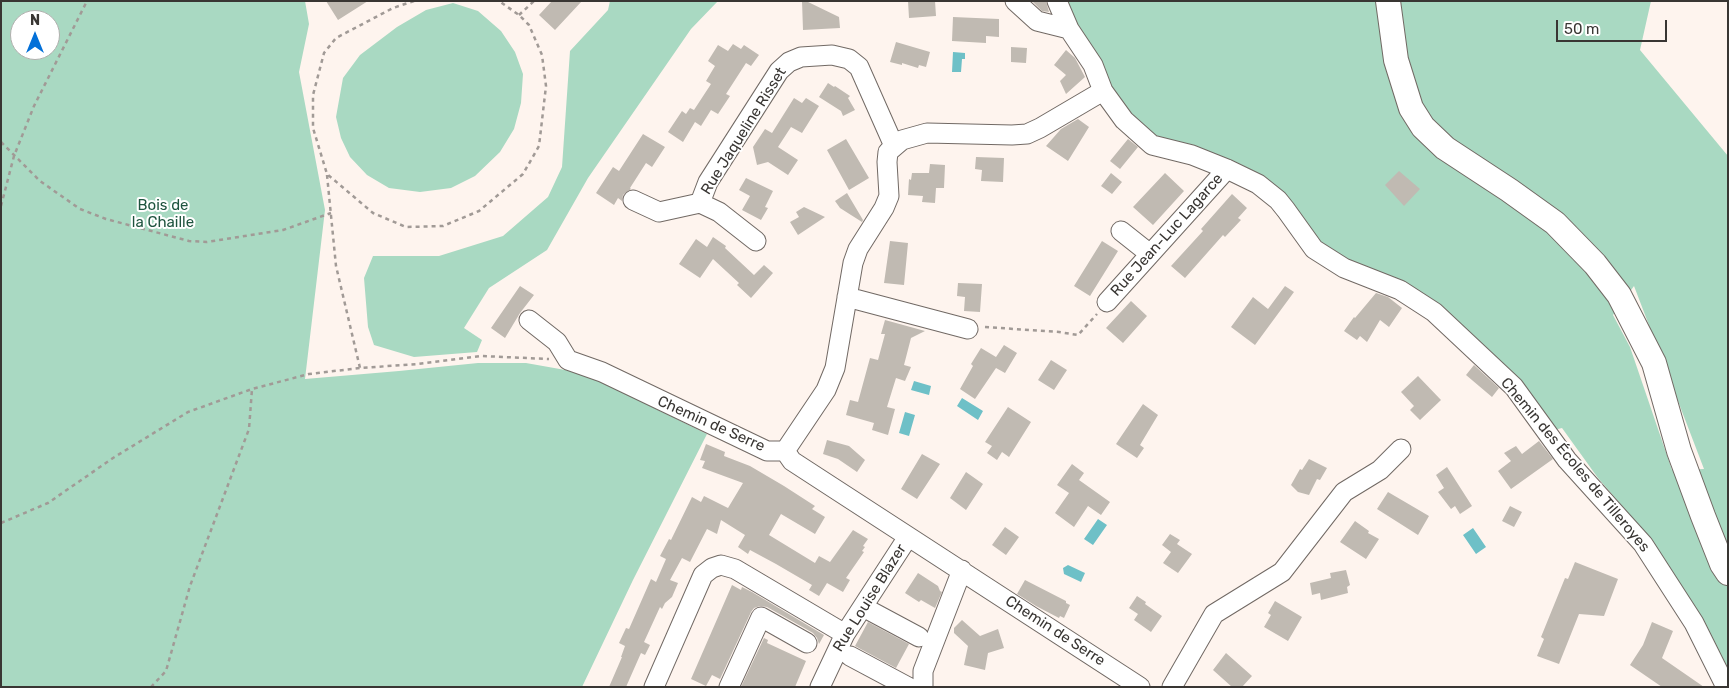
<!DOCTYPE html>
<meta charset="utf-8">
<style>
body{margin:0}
#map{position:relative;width:1729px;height:688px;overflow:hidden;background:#fef4ee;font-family:Rubik,sans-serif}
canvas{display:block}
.frame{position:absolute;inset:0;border:2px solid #393633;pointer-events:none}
.north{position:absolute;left:10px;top:10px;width:50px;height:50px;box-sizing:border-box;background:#fff;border:1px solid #b0afad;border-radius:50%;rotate:0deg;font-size:14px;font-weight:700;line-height:20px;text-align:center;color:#393633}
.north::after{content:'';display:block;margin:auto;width:18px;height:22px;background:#0370d8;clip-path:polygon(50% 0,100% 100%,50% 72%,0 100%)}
.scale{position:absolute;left:1556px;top:20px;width:111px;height:22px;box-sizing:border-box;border:2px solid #393633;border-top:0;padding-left:6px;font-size:15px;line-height:18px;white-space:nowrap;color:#393633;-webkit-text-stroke:4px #fff;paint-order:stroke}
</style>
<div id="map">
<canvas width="1729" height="688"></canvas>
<div class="frame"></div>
<div class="north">N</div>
<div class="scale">50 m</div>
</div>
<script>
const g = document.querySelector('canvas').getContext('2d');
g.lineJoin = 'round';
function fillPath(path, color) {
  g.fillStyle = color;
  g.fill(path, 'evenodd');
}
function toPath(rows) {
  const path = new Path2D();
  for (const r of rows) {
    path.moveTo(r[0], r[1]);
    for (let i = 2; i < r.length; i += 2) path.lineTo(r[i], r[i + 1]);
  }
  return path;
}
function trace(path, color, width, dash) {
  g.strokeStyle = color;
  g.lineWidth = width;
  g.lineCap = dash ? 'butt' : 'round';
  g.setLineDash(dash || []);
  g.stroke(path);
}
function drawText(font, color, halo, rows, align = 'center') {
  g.font = font + ' Rubik,sans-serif';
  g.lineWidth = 4;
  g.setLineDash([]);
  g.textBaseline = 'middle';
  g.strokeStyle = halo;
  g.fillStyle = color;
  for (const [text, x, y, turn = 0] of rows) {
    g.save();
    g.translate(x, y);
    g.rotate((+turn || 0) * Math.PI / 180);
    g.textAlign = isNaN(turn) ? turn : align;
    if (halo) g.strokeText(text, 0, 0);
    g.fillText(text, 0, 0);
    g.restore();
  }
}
const green = toPath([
 [1,1,305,1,309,24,299,72,325,210,305,379,399,371,478,363,526,363,571,371,593,378,707,434,633,580,582,687,1,687],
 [20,20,50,20,50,50,20,50],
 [610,1,718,1,691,29,588,178,547,250,489,288,464,328,482,340,477,352,414,357,374,345,368,327,364,278,373,256,439,256,503,236,548,197,562,167,570,51,608,10],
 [1065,1,1651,1,1640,50,1728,156,1728,672,1654,543,1598,478,1562,428,1554,430,1509,373,1322,246,1292,206,1159,142,1136,123,1111,90,1077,30],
 [1634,286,1704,469,1672,470,1630,347,1613,315],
 [453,3,478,11,501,31,515,52,523,74,521,103,514,129,500,152,475,176,451,188,420,192,389,188,367,175,350,157,341,138,336,117,343,78,360,55,397,27,426,10]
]);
const water = toPath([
 [953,52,965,53,965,59,962,59,961,72,952,72],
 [914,381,931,386,929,395,911,390],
 [962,398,983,411,978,420,957,406],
 [905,412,915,415,909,436,899,433],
 [1098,519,1107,525,1093,545,1084,539],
 [1473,528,1486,547,1476,554,1463,535],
 [1068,565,1085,573,1081,582,1064,574,1063,568]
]);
const building = toPath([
 [326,1,368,1,338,20],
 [552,1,582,1,555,30,539,15],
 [802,1,806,1,839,17,840,28,803,30],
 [908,1,935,1,936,16,909,18],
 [1032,1,1046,1,1049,12,1042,11],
 [953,17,999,19,999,37,986,36,986,43,952,41],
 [896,42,930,52,926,67,919,65,918,68,902,63,902,65,890,62],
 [733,44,741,49,744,45,759,55,751,66,746,63,726,94,730,96,718,114,711,110,701,126,695,122,683,142,668,132,682,111,686,114,690,108,694,110,711,84,706,81,715,66,708,61,718,45,728,51],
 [1011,47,1027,48,1026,63,1011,62],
 [1066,50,1075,58,1085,77,1066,94,1060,81,1066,75,1054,65],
 [828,83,834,87,835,86,850,96,848,98,855,110,843,116,841,111,819,97],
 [794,98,802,103,806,98,819,106,802,133,791,127,778,147,798,160,788,175,768,162,757,165,753,147,765,129,772,133],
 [1078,119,1089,127,1068,161,1046,146,1061,129],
 [643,134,665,147,652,167,646,163,630,188,631,189,623,195,622,201,618,198,614,205,596,193,613,167,619,171],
 [846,139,869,178,849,190,827,150],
 [1128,139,1138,147,1120,169,1110,161],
 [976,157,1004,158,1003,182,981,181,982,170,975,169],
 [930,164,945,165,944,188,936,188,935,203,922,202,923,196,908,195,909,179,911,180,912,173,929,173],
 [1399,171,1420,189,1404,206,1385,185],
 [1111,173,1122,182,1112,194,1101,186],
 [1165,173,1184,191,1153,225,1133,207],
 [746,178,773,191,765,207,768,208,761,220,742,210,750,196,739,190],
 [847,193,863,220,862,222,840,208,835,201],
 [1232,194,1247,208,1238,218,1241,220,1225,237,1223,235,1185,278,1171,266,1203,231,1201,229],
 [804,207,825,217,798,235,790,222,799,217,796,212],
 [713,237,726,246,725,248,754,275,764,265,773,273,751,298,737,285,739,283,713,259,700,278,679,264,696,239,707,247],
 [890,241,908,243,904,285,884,283],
 [1102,241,1118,251,1090,296,1074,286],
 [958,283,982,284,980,312,964,311,965,297,957,296],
 [520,286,534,295,520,313,505,338,491,328],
 [1285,286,1294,292,1255,345,1231,327,1253,297,1268,309],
 [1376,293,1388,297,1402,308,1389,327,1380,320,1367,342,1360,336,1357,340,1344,331,1354,317,1355,318],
 [1131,301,1147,316,1123,343,1106,328],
 [885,320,925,331,911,338,904,365,911,367,905,381,896,378,887,407,895,409,888,435,872,430,874,423,846,415,850,400,858,402,870,358,878,360,885,334,881,334],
 [1004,345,1017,353,1005,373,996,368,975,399,960,389,973,366,971,364,981,348,996,357],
 [1051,360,1067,370,1054,390,1038,380],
 [1474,365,1499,388,1492,397,1466,375],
 [1418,376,1441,400,1420,420,1410,410,1414,406,1401,392],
 [1143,404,1158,415,1140,445,1144,448,1137,458,1116,444],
 [1008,407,1031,422,1009,457,1002,452,997,460,987,453,992,446,985,442],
 [827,440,849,446,865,460,857,472,838,459,823,454],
 [1539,441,1553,459,1511,489,1498,471,1511,461,1504,453,1516,446,1522,454],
 [706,444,725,452,724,456,750,466,784,486,815,506,812,509,825,517,815,534,781,514,769,535,815,563,819,556,830,562,853,530,868,539,863,546,865,547,862,551,864,552,846,578,850,580,843,592,827,583,819,596,809,590,812,585,776,564,750,550,748,554,738,547,745,535,721,520,717,534,707,529,690,562,682,558,670,580,678,583,672,597,665,603,662,609,660,607,644,642,650,645,645,655,641,653,626,687,609,687,622,657,621,657,625,646,619,643,626,628,629,629,651,579,656,582,666,559,660,556,669,539,671,540,692,497,701,502,704,496,728,508,743,483,702,468,705,461,700,460],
 [922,454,940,464,917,499,901,489],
 [1309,459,1327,468,1320,480,1317,479,1309,495,1298,492,1291,485,1300,469,1302,470],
 [1072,464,1084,473,1079,480,1110,502,1101,515,1088,506,1074,527,1055,513,1069,493,1057,485],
 [1447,467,1472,506,1460,514,1455,506,1451,509,1438,492,1444,488,1436,475],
 [966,472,983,484,966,510,950,498],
 [1388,492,1429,516,1418,535,1377,509],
 [1510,506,1522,512,1514,527,1502,521],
 [1355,521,1369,531,1368,533,1379,539,1366,559,1340,542],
 [1005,527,1019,537,1006,555,992,545],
 [1170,534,1180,540,1177,544,1192,554,1178,573,1163,563,1171,552,1162,545],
 [1575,562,1618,579,1604,616,1579,614,1559,664,1537,656,1544,639,1541,637,1565,578,1568,579],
 [1346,570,1350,585,1347,587,1348,593,1321,600,1320,593,1312,595,1310,583,1331,578,1330,573],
 [918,573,938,586,940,591,942,592,935,608,921,600,919,602,905,593],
 [1025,580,1066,601,1066,603,1070,605,1064,618,1060,616,1059,618,1036,606,1017,594],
 [732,585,741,590,742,587,752,592,824,635,819,644,817,638,813,633,767,607,760,606,754,608,751,612,720,679,712,675,706,686,691,679],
 [1137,596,1146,602,1145,604,1162,616,1151,632,1134,620,1138,614,1129,608],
 [1275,601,1302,617,1288,641,1264,627,1271,615,1268,613],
 [962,620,980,636,998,629,1004,648,988,653,985,670,964,665,968,646,954,633,954,628],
 [868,622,909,644,896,668,855,646],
 [1652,622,1673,631,1662,658,1704,687,1662,687,1630,665,1643,645],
 [764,638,768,640,767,643,806,661,795,687,741,687],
 [1226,653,1252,676,1242,687,1232,687,1213,670]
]);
const path = toPath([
 [414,1,393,8,336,38,324,53,313,95,313,128,327,174,373,213,406,227,443,226,479,211,523,174,539,146,546,86,542,55,529,25,519,15,499,1],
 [519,15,534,1],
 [1,142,40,181,80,209,106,219,189,241,207,242,283,230,331,213],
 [327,175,336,266,360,368],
 [1,206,14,156,34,106,87,1],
 [985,327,1059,332,1078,335,1097,314],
 [1,523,48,503,113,458,188,412,252,389,309,374,360,368,418,364,481,356,549,359],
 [151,687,166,671,190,586,249,429,252,389]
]);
const minor = toPath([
 [1015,1,1037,21,1069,29],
 [1057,1,1069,29,1093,65,1103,91,1124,120,1152,145,1192,155,1227,169,1258,184,1278,200,1286,210,1314,249,1344,268,1400,290,1434,312,1514,387,1567,460,1643,544,1694,623,1726,687],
 [633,200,659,212,700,203],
 [700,203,708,182,779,71,789,62,801,57,832,55,849,59,859,67,894,146],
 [700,203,719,212,756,241],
 [1121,231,1150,254],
 [847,297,968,329],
 [1107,302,1227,169],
 [529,320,557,342,568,360,602,372,767,451,785,451],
 [785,451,826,390,835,368,853,263,858,249,884,208,889,196,887,162,888,152,902,140,927,133,1012,135,1027,134,1040,128,1103,91],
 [785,451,792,461,832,487,1140,687],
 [863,607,919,637],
 [850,656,908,687],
 [654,687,703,575,712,568,721,565,735,569,845,634],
 [729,687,761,617,807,643],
 [820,687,845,634,908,537],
 [923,687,923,671,962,570],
 [1172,687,1214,614,1282,572,1344,492,1380,470,1401,449]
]);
const major = toPath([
 [1388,1,1396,60,1411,108,1423,127,1445,148,1509,190,1555,223,1595,264,1619,295,1654,363,1679,451,1703,516,1722,564,1728,573]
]);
const streetNames = [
 ["Rue Jaqueline Risset",744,131,-58],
 ["Rue Jean-Luc Lagarce",1167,235,-48],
 ["Chemin de Serre",711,424,24],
 ["Chemin des Écoles de Tilleroyes",1575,465,50],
 ["Rue Louise Blazer",870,598,-58],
 ["Chemin de Serre",1055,631,33]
];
const parkNames = [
 ["Bois de",163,206],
 ["la Chaille",163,223]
];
fillPath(green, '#a9d9c2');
fillPath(water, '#6ec0c7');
fillPath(building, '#c0bab2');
trace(minor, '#716964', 21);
trace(major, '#716964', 26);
trace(path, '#a19a96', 2.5, [4, 4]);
trace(minor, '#fff', 19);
trace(major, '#fff', 24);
drawText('15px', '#393633', '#fff', streetNames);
drawText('15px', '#1f543f', '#fff', parkNames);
</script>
